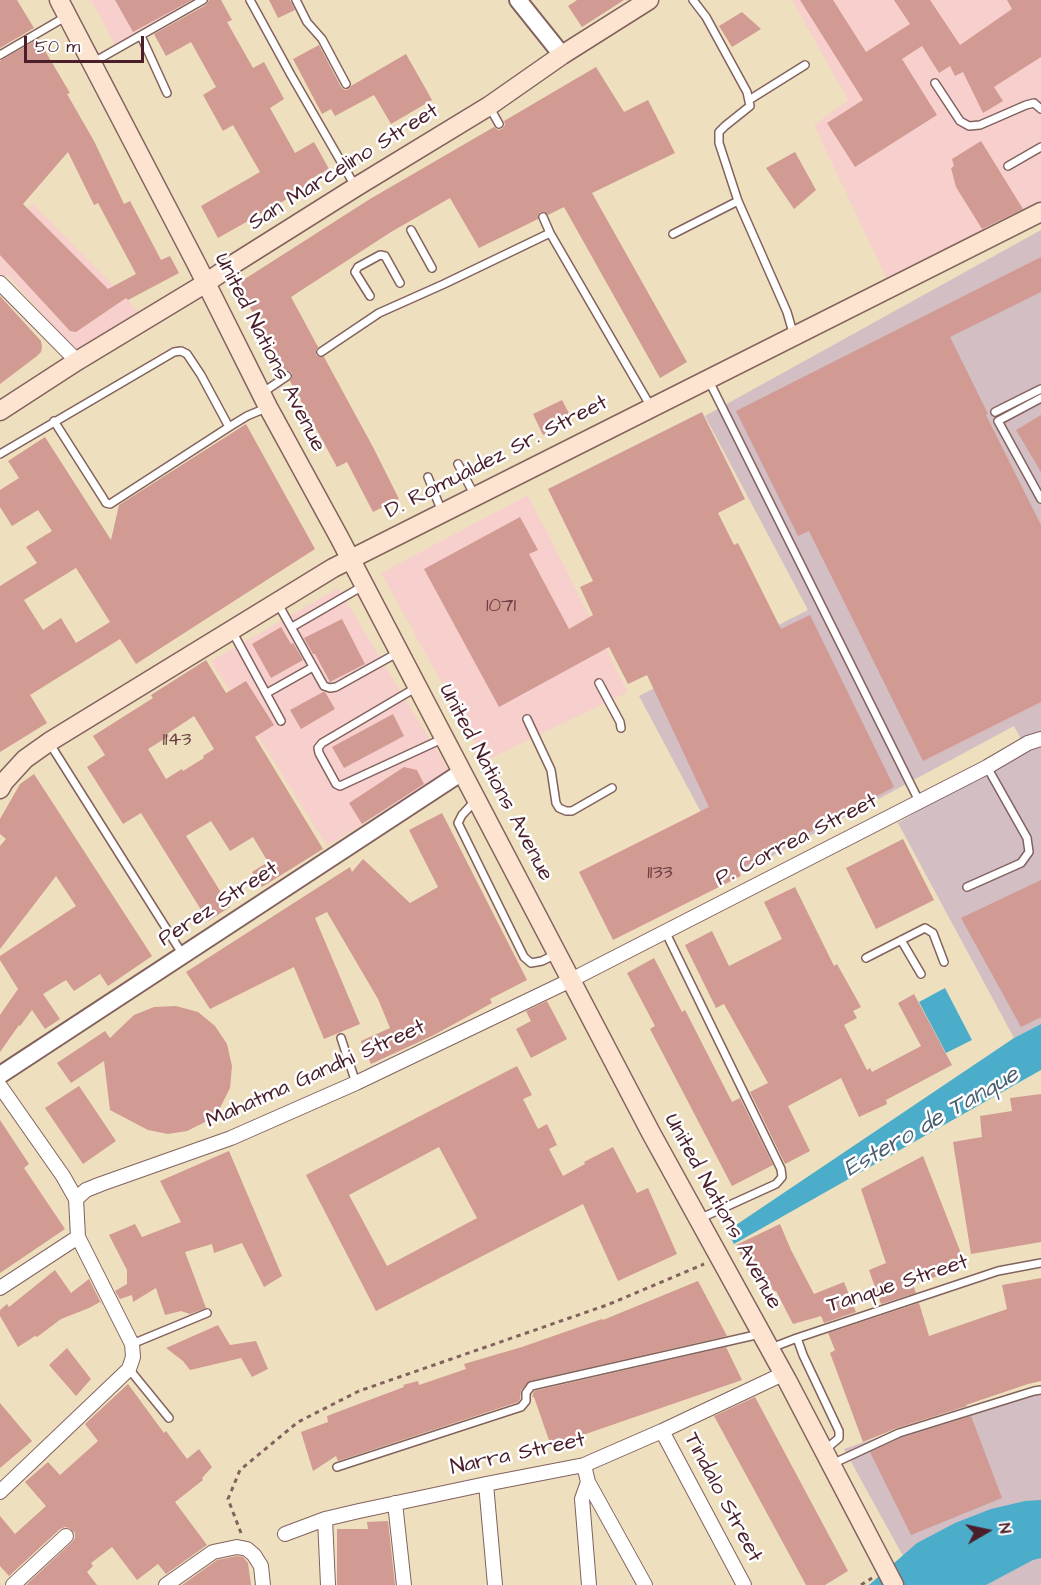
<!DOCTYPE html>
<style>
body{margin:0}
#map{position:relative;width:1041px;height:1585px;overflow:hidden;background:#eedfbe;font-family:"Architects Daughter",sans-serif}
canvas{display:block}
.north{position:absolute;left:957px;top:1501px;width:60px;height:60px;-webkit-text-stroke:4px #fff;paint-order:stroke;rotate:81deg;font-size:16px;font-weight:700;line-height:24px;text-align:center;color:#4a1f2b}
.north::after{content:'';display:block;margin:auto;width:21px;height:27px;background:#4a1f2b;clip-path:polygon(50% 0,100% 100%,50% 72%,0 100%)}
.scale{position:absolute;left:24px;top:36px;width:120px;height:27px;box-sizing:border-box;border:3px solid #4a1f2b;border-top:0;padding-left:8px;font-size:18px;line-height:21px;white-space:nowrap;color:#4a1f2b;-webkit-text-stroke:4px #fff;paint-order:stroke}
</style>
<div id="map">
<canvas width="1041" height="1585"></canvas>
<div class="north">N</div>
<div class="scale">50 m</div>
</div>
<script>
const g = document.querySelector('canvas').getContext('2d');
g.lineJoin = 'round';
function fillPath(path, color) {
  g.fillStyle = color;
  g.fill(path, 'evenodd');
}
function toPath(rows) {
  const path = new Path2D();
  for (const r of rows) {
    path.moveTo(r[0], r[1]);
    for (let i = 2; i < r.length; i += 2) path.lineTo(r[i], r[i + 1]);
  }
  return path;
}
function trace(path, color, width, dash) {
  g.strokeStyle = color;
  g.lineWidth = width;
  g.lineCap = dash ? 'butt' : 'round';
  g.setLineDash(dash || []);
  g.stroke(path);
}
function drawText(font, color, halo, rows, align = 'center') {
  g.font = font + ' "Architects Daughter",sans-serif';
  g.lineWidth = 5;
  g.setLineDash([]);
  g.textBaseline = 'middle';
  g.strokeStyle = halo;
  g.fillStyle = color;
  for (const [text, x, y, turn = 0] of rows) {
    g.save();
    g.translate(x, y);
    g.rotate((+turn || 0) * Math.PI / 180);
    g.textAlign = isNaN(turn) ? turn : align;
    if (halo) g.strokeText(text, 0, 0);
    g.fillText(text, 0, 0);
    g.restore();
  }
}
const built = toPath([
 [91,0,193,0,115,45],
 [792,0,1041,0,1041,208,889,284,814,125,848,100],
 [33,204,139,312,77,352,7,275,0,280,0,236],
 [528,495,628,692,485,761,381,573],
 [338,588,449,771,327,846,211,661]
]);
const industrial = toPath([
 [1041,230,1041,1024,1014,1038,898,823,1025,747,1014,726,735,876,639,696,808,610,705,416],
 [1041,1386,1041,1585,919,1585,844,1449,944,1415]
]);
const water = toPath([
 [945,988,972,1040,946,1053,919,1002],
 [1041,1024,1041,1070,734,1244,727,1231,1014,1038],
 [1041,1500,1041,1558,1033,1560,986,1585,869,1585,917,1543,955,1523,991,1509,1025,1501]
]);
const building = toPath([
 [0,0,17,0,34,28,0,48],
 [115,0,192,0,133,32],
 [209,0,221,0,232,20,227,22,253,68,264,62,284,99,270,108,295,153,314,142,329,169,307,181,310,186,218,238,201,206,260,172,233,125,223,131,203,95,216,87,191,42,166,56,154,34,206,5],
 [269,0,290,0,295,10,278,18],
 [577,0,624,0,582,27,568,6],
 [800,0,833,0,866,52,910,24,894,0,930,0,960,45,1012,9,1007,0,1041,0,1041,57,994,87,1003,101,983,113,963,72,955,76,950,66,939,73,922,46,902,59,937,115,855,167,827,123,863,100],
 [742,12,761,29,732,47,719,26],
 [38,39,70,93,67,94,94,141,124,204,130,201,161,260,170,256,179,273,128,300,126,298,76,332,70,331,0,255,0,61],
 [68,152,94,205,98,203,136,274,108,289,23,204],
 [319,45,341,87,345,90,349,89,351,86,406,54,432,100,391,124,374,95,335,116,331,109,322,114,293,59],
 [596,67,624,112,648,100,675,153,592,193,687,362,660,378,564,207,548,215,544,212,540,212,538,216,538,219,479,248,450,198,391,232,291,297,318,347,316,350,316,355,319,357,324,357,374,449,399,499,373,512,347,462,337,467,290,381,292,378,292,373,289,371,285,371,237,284,370,199,494,127,498,130,502,129,505,125,504,121],
 [981,141,1023,209,982,229,956,187,951,168,954,166,952,159],
 [795,152,816,190,794,209,766,168],
 [1041,257,1041,292,950,337,988,414,986,415,1041,525,1041,702,923,761,809,531,798,536,736,411],
 [0,296,41,341,42,347,41,352,37,356,0,384],
 [562,400,573,421,543,435,533,414],
 [702,412,745,499,718,513,734,545,738,543,781,629,810,615,894,787,738,870,741,876,613,940,579,872,709,807,647,675,628,684,609,647,499,707,424,569,520,517,538,550,529,554,569,629,593,615,580,587,593,581,548,489],
 [1041,415,1041,472,1016,430],
 [246,424,315,549,136,664,120,639,30,695,47,723,0,752,0,586,37,563,26,547,52,531,38,510,12,526,0,507,0,490,19,478,8,461,45,437,111,540,119,505],
 [76,568,110,622,76,643,61,618,43,630,24,600],
 [342,619,365,664,330,682,315,654,313,654,304,638],
 [281,627,291,644,293,643,303,660,271,678,252,644],
 [206,660,226,693,246,681,274,725,255,737,323,849,262,887,252,872,268,862,253,837,230,851,211,821,186,836,230,907,208,921,141,813,123,824,87,767,105,755,93,736,153,698,151,695],
 [194,716,214,749,203,756,204,758,183,771,182,769,166,779,148,749,169,736,167,734],
 [323,692,325,692,335,709,301,729,290,710],
 [393,714,404,736,344,768,332,747],
 [404,767,417,770,424,784,362,824,349,803],
 [34,774,152,956,108,986,100,974,74,991,66,980,43,994,60,1019,45,1029,32,1010,20,1026,19,1025,0,1052,0,1015,18,989,0,960,0,956,76,906,56,876,0,949,0,846,6,839,0,834,0,819,20,784],
 [442,813,527,980,490,999,492,1003,434,1035,371,1064,361,1041,390,1028,378,999,327,912,315,918,360,1024,324,1039,294,967,210,1009,186,972,350,867,352,872,363,859,410,903,438,887,409,830],
 [903,839,934,900,876,929,846,868],
 [1041,880,1041,1017,1021,1027,961,918],
 [795,887,834,966,837,964,861,1007,853,1011,857,1018,844,1025,867,1070,870,1068,872,1072,921,1046,898,1003,914,994,952,1065,886,1100,887,1104,859,1117,841,1078,788,1106,810,1151,785,1164,750,1092,768,1083,724,1004,716,1008,685,945,712,931,729,966,782,939,764,902],
 [654,958,682,1012,685,1010,732,1102,740,1098,773,1165,732,1186,650,1029,655,1026,627,973],
 [547,1001,567,1039,531,1058,516,1029,531,1021,526,1011],
 [176,1006,198,1012,215,1026,227,1044,232,1066,230,1088,220,1108,205,1122,187,1131,168,1134,148,1130,110,1110,104,1061,71,1083,57,1063,105,1031,110,1038,134,1015,154,1007],
 [517,1066,532,1095,523,1099,538,1129,547,1124,557,1145,549,1149,563,1176,585,1164,584,1162,613,1147,637,1193,648,1188,677,1254,618,1281,583,1204,376,1311,306,1175],
 [439,1147,477,1218,387,1266,349,1195],
 [79,1086,116,1141,83,1164,45,1108],
 [1041,1094,1041,1242,971,1254,953,1142,982,1137,980,1116,1012,1111,1010,1098],
 [0,1120,29,1164,24,1168,65,1229,0,1273],
 [229,1151,282,1276,264,1287,242,1243,214,1253,212,1244,185,1252,206,1308,190,1314,181,1311,165,1315,156,1288,133,1302,132,1295,120,1299,115,1291,127,1284,127,1270,109,1235,135,1224,142,1237,181,1222,160,1181],
 [923,1156,966,1266,913,1285,916,1293,881,1304,869,1270,886,1263,861,1189],
 [780,1224,791,1250,814,1294,844,1282,856,1312,824,1323,821,1316,793,1324,776,1291,774,1292,760,1265,748,1271,736,1245],
 [55,1270,71,1293,89,1279,102,1305,100,1302,89,1308,61,1319,37,1337,35,1336,18,1347,0,1316,0,1310,7,1304,9,1307],
 [1041,1278,1041,1381,1028,1384,966,1405,967,1406,897,1428,863,1442,830,1353,835,1350,828,1333,919,1303,929,1336,1007,1309,1002,1285],
 [698,1281,727,1336,530,1381,521,1390,520,1399,518,1402,338,1461,336,1456,313,1471,301,1432,328,1422,327,1416,404,1387,403,1385,418,1381,419,1385,466,1369,464,1364,522,1347,602,1319,603,1320],
 [218,1325,230,1345,256,1341,268,1369,252,1377,241,1358,190,1370,183,1361,166,1348],
 [726,1347,742,1380,551,1446,534,1397,532,1397,534,1391],
 [67,1348,91,1379,76,1396,49,1365],
 [128,1384,164,1433,166,1431,187,1459,199,1449,212,1467,202,1478,203,1480,175,1502,207,1545,166,1574,158,1564,137,1580,112,1547,91,1563,93,1566,87,1572,97,1585,26,1585,72,1542,75,1538,75,1533,69,1528,65,1527,60,1529,9,1576,0,1566,0,1516,15,1534,46,1506,25,1482,48,1462,60,1475,98,1441,85,1424],
 [755,1397,848,1571,825,1585,806,1585,714,1416],
 [0,1403,32,1441,0,1468],
 [971,1416,1002,1498,911,1535,870,1452,901,1438],
 [388,1521,395,1585,337,1585,337,1529,368,1529,367,1522],
 [237,1556,243,1557,248,1563,251,1585,182,1585,217,1560]
]);
const path = toPath([
 [241,1533,228,1499,240,1470,298,1422,359,1391,607,1305,704,1264],
 [861,1585,872,1578]
]);
const service = toPath([
 [250,0,291,75,355,186],
 [296,0,307,22,322,39,346,84],
 [693,0,706,17,747,92,750,106,725,126,719,132,719,143,738,201,787,312,794,336],
 [141,36,167,93],
 [0,55,67,16],
 [92,63,203,0],
 [935,83,960,121,969,126,980,125,1026,105,1034,103,1041,109],
 [749,100,805,65],
 [490,108,499,124],
 [1008,166,1041,147],
 [543,217,550,233],
 [411,230,432,268],
 [673,234,738,201],
 [370,296,355,272,358,267,380,255,385,256,400,283],
 [321,352,379,313,444,284,550,233,651,407],
 [709,381,919,801],
 [262,393,287,376],
 [1041,398,998,421,1041,499],
 [995,412,1041,389],
 [54,421,103,498,106,503,110,504,229,427,247,416,266,408],
 [0,454,174,352,181,351,187,354,201,375,229,427],
 [458,464,475,496],
 [428,477,442,512],
 [277,602,324,686,330,688,336,687,399,652],
 [292,627,363,586],
 [232,631,281,721],
 [599,683,620,722,621,728],
 [417,687,322,743,318,748,319,753,336,784,340,786,442,739],
 [267,693,313,667],
 [527,719,551,770,556,803,559,808,566,811,572,811,612,788],
 [50,744,183,955],
 [475,801,462,815,458,823,524,957,531,963,542,961,556,954],
 [967,887,1021,863,1029,852,1027,838,987,767],
 [665,931,781,1169,782,1177,776,1184,699,1219],
 [901,940,921,974],
 [866,958,925,928,933,933,944,962],
 [341,1038,356,1083],
 [797,1338,803,1355,839,1431,839,1438,826,1449],
 [132,1344,207,1313],
 [771,1348,797,1338,998,1271,1041,1263],
 [129,1369,169,1418],
 [832,1464,899,1433,1034,1391,1041,1390],
 [337,1467,521,1407,526,1401,526,1393,531,1386,760,1334]
]);
const minor = toPath([
 [0,283,77,361],
 [0,1086,63,1176,76,1199,78,1237,132,1344,133,1357,129,1369,0,1492],
 [76,1199,86,1190,101,1184,231,1138,356,1083,571,980,987,767,1028,743,1041,739],
 [0,1288,78,1237],
 [662,1431,744,1585],
 [584,1465,588,1482,582,1499,589,1585],
 [588,1482,645,1585],
 [486,1484,495,1585],
 [395,1503,404,1585],
 [325,1519,328,1585],
 [285,1534,325,1519,359,1511,486,1484,584,1465,662,1431,783,1374],
 [13,1585,66,1536],
 [166,1585,213,1552,237,1547,247,1549,254,1555,261,1566,263,1585]
]);
const tertiary = toPath([
 [518,0,562,55],
 [0,1075,462,772]
]);
const secondary = toPath([
 [59,0,196,263,268,407,339,537,651,1133,787,1380,894,1585],
 [0,411,77,361,206,283,232,265,356,187,489,106,562,55,649,0],
 [0,789,4,782,25,759,49,742,333,568,1041,212]
]);
const numberNames = [
 ["1071",501,607],
 ["1143",177,741],
 ["1133",660,874]
];
const streetNames = [
 ["San Marcelino Street",344,168,-32],
 ["United Nations Avenue",269,353,63],
 ["D. Romualdez Sr. Street",497,458,-27],
 ["United Nations Avenue",495,783,62],
 ["P. Correa Street",797,841,-27],
 ["Perez Street",219,905,-33],
 ["Mahatma Gandhi Street",316,1075,-24],
 ["United Nations Avenue",722,1212,61],
 ["Tanque Street",898,1285,-18],
 ["Narra Street",518,1455,-12],
 ["Tindalo Street",722,1498,62]
];
const waterNames = [
 ["Estero de Tanque",932,1123,-30]
];
fillPath(built, '#f7d0cd');
fillPath(industrial, '#d2bec3');
fillPath(water, '#4cadcb');
fillPath(building, '#d19a92');
trace(service, '#83625e', 10);
trace(minor, '#83625e', 16);
trace(tertiary, '#83625e', 20);
trace(secondary, '#83625e', 21);
trace(path, '#83625e', 3, [4.5, 4.5]);
trace(service, '#fff', 7);
trace(minor, '#fff', 14);
trace(tertiary, '#fff', 16);
trace(secondary, '#fde4d1', 18);
drawText('20px', '#6c3e45', null, numberNames);
drawText('22px', '#4a1f2b', '#fff', streetNames);
drawText('italic 24px', '#4b5f73', '#fff', waterNames);
</script>
